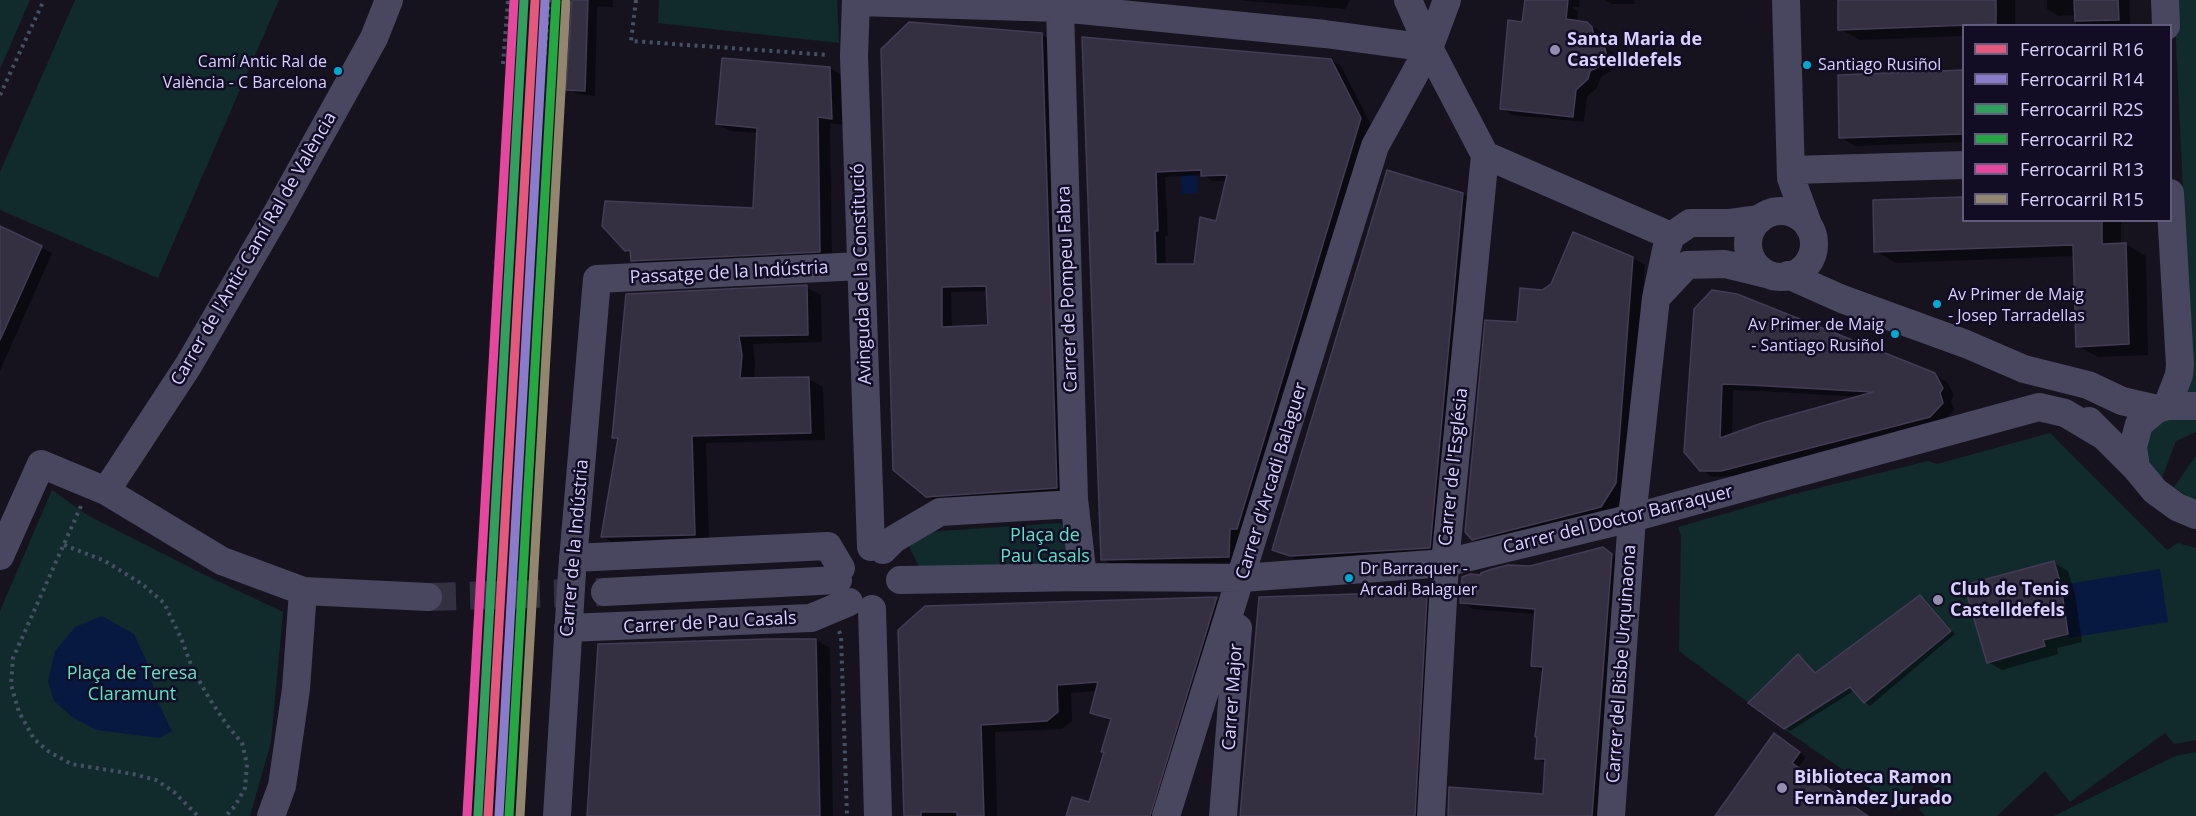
<!DOCTYPE html>
<meta charset="utf-8">
<style>
body{margin:0}
#map{position:relative;width:2196px;height:816px;overflow:hidden;background:#16131f;font-family:"Open Sans",sans-serif}
canvas{display:block}
.legend{position:absolute;left:1962px;top:24px;width:210px;height:198px;box-sizing:border-box;background:#120d25;border:2px solid #615b7c;margin:0;padding:8px 10px;list-style:none;font-size:18px;color:#d8d1ff}
.legend li{display:flex;align-items:center;gap:12px;height:30px}
.legend b{width:30px;border:2px solid #615b7c}
</style>
<div id="map">
<canvas width="2196" height="816"></canvas>
<ul class="legend">
<li><b style="height:8px;background:#e3587c"></b>Ferrocarril R16</li>
<li><b style="height:8px;background:#8a7cca"></b>Ferrocarril R14</li>
<li><b style="height:8px;background:#339f5f"></b>Ferrocarril R2S</li>
<li><b style="height:8px;background:#26a741"></b>Ferrocarril R2</li>
<li><b style="height:8px;background:#e6479e"></b>Ferrocarril R13</li>
<li><b style="height:8px;background:#93866e"></b>Ferrocarril R15</li>
</ul>
</div>
<script>
const g = document.querySelector('canvas').getContext('2d');
g.lineJoin = 'round';
function fillPath(path, color) {
  g.fillStyle = color;
  g.fill(path, 'evenodd');
}
function toPath(rows) {
  const path = new Path2D();
  for (const r of rows) {
    if (r.length === 3) {
      path.moveTo(r[0] + r[2], r[1]);
      path.arc(r[0], r[1], r[2], 0, 2 * Math.PI);
      continue;
    }
    path.moveTo(r[0], r[1]);
    for (let i = 2; i < r.length; i += 2) path.lineTo(r[i], r[i + 1]);
  }
  return path;
}
function trace(path, color, width, dash) {
  g.strokeStyle = color;
  g.lineWidth = width;
  g.lineCap = dash ? 'butt' : 'round';
  g.setLineDash(dash || []);
  g.stroke(path);
}
function drawText(font, color, halo, rows, align = 'center') {
  g.font = font + ' "Open Sans",sans-serif';
  g.lineWidth = 5;
  g.setLineDash([]);
  g.textBaseline = 'middle';
  g.strokeStyle = halo;
  g.fillStyle = color;
  for (const [text, x, y, turn = 0] of rows) {
    g.save();
    g.translate(x, y);
    g.rotate((+turn || 0) * Math.PI / 180);
    g.textAlign = isNaN(turn) ? turn : align;
    if (halo) g.strokeText(text, 0, 0);
    g.fillText(text, 0, 0);
    g.restore();
  }
}
const green = toPath([
 [0,0,30,0,0,69],
 [75,0,279,0,158,278,0,210,0,172],
 [659,0,837,0,839,43,658,23],
 [2174,0,2196,0,2196,393,2186,392,2186,252],
 [2170,417,2196,418,2196,432,2176,441,2162,478,2147,459,2148,434,2157,423],
 [2050,433,2167,550,2178,543,2196,548,2196,740,2174,744,2165,733,2070,802,2045,771,1997,816,1925,816,1919,809,1939,790,1919,776,1900,811,1888,801,1784,729,1679,651,1681,536,1678,527,1790,495,1928,461,1937,464],
 [2196,456,2196,502,2174,487],
 [52,490,89,516,203,574,283,612,271,742,250,816,0,816,0,611],
 [1059,523,1064,525,1068,560,1066,565,921,571,909,546,926,532],
 [2196,752,2196,816,2054,816,2175,756]
]);
const water = toPath([
 [1181,175,1197,175,1198,193,1182,194],
 [2160,569,2168,622,2069,638,2061,585],
 [102,616,134,634,146,660,157,700,172,731,159,738,97,730,72,717,54,701,48,681,55,651,75,627]
]);
const shadow = toPath([
 [564,0,613,0,613,7,597,6,595,96,578,94,568,89,573,4],
 [1236,0,1350,0,1345,9],
 [1526,0,1580,0,1579,7,1572,7,1578,12,1577,22,1586,23,1598,30,1603,34,1606,48,1613,52,1617,60,1616,68,1601,77,1597,88,1587,96,1584,122,1512,115,1502,109,1524,24],
 [1605,0,1634,0,1635,4,1612,4],
 [1839,0,2015,0,2015,26,1964,26,1964,36,1860,40,1840,29],
 [2047,0,2129,0,2130,26,2076,26,2076,15,2058,16,2047,9],
 [1042,35,1052,40,1067,493,937,502,927,496,882,50],
 [988,291,990,326,952,328,951,292],
 [1084,38,1331,60,1341,66,1371,125,1239,562,1113,565,1103,559],
 [1203,175,1213,181,1227,181,1217,223,1195,265,1166,265,1165,236,1168,236,1165,177],
 [830,68,842,75,844,125,830,123,832,258,645,267,632,260,632,253,626,249,755,210,758,133,730,131,717,124],
 [1964,72,1964,142,1855,146,1840,137],
 [1463,194,1472,199,1439,552,1301,561,1283,555,1274,549],
 [1964,220,2121,220,2121,244,2126,244,2146,256,2148,355,2098,357,2078,346,2075,256,1896,263,1876,251],
 [0,228,52,253,0,371],
 [1633,258,1645,265,1628,490,1613,513,1485,546,1473,538,1518,324,1542,292],
 [806,287,821,295,822,342,753,344,755,364,754,379,809,379,823,387,825,440,706,443,709,542,617,545,603,537,619,440,614,437,627,296],
 [1696,310,1934,374,1947,382,1954,395,1951,401,1954,410,1942,423,1734,476,1713,477,1701,470],
 [1733,390,1762,391,1860,397,1732,436],
 [1603,548,1623,562,1605,816,1449,816,1545,795,1546,764,1537,758,1544,672,1533,666,1536,614,1473,609,1462,602,1482,577,1530,568],
 [2054,563,2068,571,2075,594,2082,642,2057,648,2058,654,2002,670,1988,662],
 [1421,593,1433,600,1426,816,1241,816],
 [1921,596,1926,600,1955,634,1870,706,1865,702,1855,690,1790,731,1785,728,1799,656,1804,659,1816,674],
 [1216,598,1230,606,1165,816,1068,816,1090,804,1105,752,1112,722,1092,712,1097,691,1071,693,1072,721,1062,729,995,732,997,816,905,816,900,631],
 [816,640,830,648,833,816,588,816],
 [1781,739,1806,757,1798,768,1866,816,1730,816]
]);
const building = toPath([
 [572,0,588,0,585,91,566,90,572,0],
 [1525,0,1568,0,1566,19,1587,22,1592,27,1595,40,1605,48,1607,58,1605,61,1602,65,1590,71,1588,79,1576,90,1573,117,1500,109,1508,20,1522,22,1525,0],
 [1838,0,1996,0,1996,24,1838,30,1838,0],
 [2074,0,2118,0,2119,20,2075,21,2074,0],
 [909,22,1042,33,1057,488,926,497,893,470,881,49,909,22],
 [986,286,988,325,942,327,942,287,986,286],
 [1082,37,1331,59,1361,118,1237,529,1230,529,1229,557,1101,560,1082,37],
 [1201,170,1201,176,1227,175,1216,221,1200,217,1194,264,1156,264,1155,231,1158,231,1156,172,1201,170],
 [722,58,830,67,832,119,818,117,820,252,631,261,630,250,625,251,602,226,605,201,753,208,757,128,716,124,722,58],
 [1964,70,1964,134,1839,138,1838,75,1964,70],
 [1387,170,1463,193,1430,548,1290,556,1272,550,1387,170],
 [1964,197,1964,220,2102,220,2102,244,2126,243,2129,344,2076,347,2073,245,1874,252,1873,200,1964,197],
 [0,226,42,246,0,340,0,226],
 [1573,232,1633,257,1616,483,1601,507,1472,540,1465,532,1485,320,1517,322,1520,288,1542,290,1551,284,1573,232],
 [807,285,808,335,739,336,742,355,740,378,809,377,811,433,692,436,695,535,601,537,618,438,612,438,626,294,807,285],
 [1712,290,1737,294,1935,373,1943,388,1940,393,1943,403,1930,417,1721,471,1700,471,1684,452,1694,309,1712,290],
 [1722,384,1749,385,1873,392,1762,423,1720,438,1722,384],
 [1603,547,1612,554,1592,816,1448,816,1449,787,1543,794,1545,759,1535,759,1537,737,1535,737,1543,667,1531,666,1535,609,1460,603,1462,577,1470,574,1481,575,1481,573,1492,569,1508,565,1530,566,1603,547],
 [2054,561,2061,585,2068,634,2043,640,2045,646,1987,663,1964,585,2054,561],
 [1421,592,1427,596,1415,816,1240,816,1259,597,1421,592],
 [1920,595,1951,631,1864,703,1850,687,1784,729,1748,703,1798,654,1815,673,1920,595],
 [1217,597,1150,816,1066,816,1072,797,1089,802,1104,752,1101,752,1111,719,1090,713,1098,682,1057,685,1058,712,1047,721,981,725,984,816,957,816,957,812,921,812,921,816,904,816,898,630,925,606,1217,597],
 [769,639,816,639,820,816,587,816,598,644,769,639],
 [1774,733,1800,752,1792,763,1868,816,1715,816,1774,733]
]);
const minorTunnel = toPath([
 [428,597,605,592]
]);
const path = toPath([
 [636,0,631,41,829,55],
 [544,62,549,0],
 [503,64,508,0],
 [0,95,44,0],
 [81,506,13,658,11,685,19,712,34,739,48,751,71,764,133,774,156,780,174,792,198,816],
 [64,545,105,561,142,584,164,603,181,638,193,670,209,698,227,725,242,743,247,764,245,788,235,806,226,816],
 [839,631,841,636,847,816]
]);
const minor = toPath([
 [856,0,854,56,871,547],
 [1062,0,1060,8,1074,499,1083,577],
 [1408,0,1429,48,1447,0],
 [1786,0,1791,178,1809,227],
 [2165,0,2166,26],
 [856,2,1060,8,1325,34,1429,48,1485,155],
 [1485,155,1671,236],
 [1791,170,1964,165],
 [1781,244,33],
 [1788,275,1842,299,1966,344,2024,369,2088,385,2122,401,2157,409],
 [1657,297,1687,265,1725,264,1770,275],
 [2167,406,2179,375,2180,365,2170,193],
 [2089,421,2136,468,2155,491,2177,507,2196,515],
 [2136,468,2133,447,2139,424,2157,409,2167,406,2196,406],
 [106,491,188,366,277,213,374,38,389,0],
 [883,550,894,539,940,512,1074,504],
 [0,556,41,464,106,491,222,561,303,591,428,597],
 [573,558,828,546,841,568],
 [900,580,1083,577,1242,578,1445,563,1632,518,2039,407,2065,413,2102,435],
 [605,592,838,580],
 [872,609,878,816],
 [568,628,811,618,849,602],
 [271,816,282,786,296,689,303,591],
 [557,816,572,572,597,279,861,266],
 [1166,816,1375,146,1429,48],
 [1223,816,1238,628],
 [1431,816,1445,563,1485,155],
 [1611,816,1632,518,1656,298,1666,250,1671,236,1690,223,1730,223,1760,219]
]);
const rail1 = toPath([
 [488,816,535,0]
]);
const rail2 = toPath([
 [499,816,545,1]
]);
const rail3 = toPath([
 [478,815,524,0]
]);
const rail4 = toPath([
 [509,816,556,1]
]);
const rail5 = toPath([
 [467,815,514,0]
]);
const rail6 = toPath([
 [520,816,566,2]
]);
const markers = [
 [1555,50,6,"#948eb1"],
 [1807,65,5,"#00a9ce"],
 [338,71,5,"#00a9ce"],
 [1937,304,5,"#00a9ce"],
 [1895,334,5,"#00a9ce"],
 [1349,578,5,"#00a9ce"],
 [1938,600,6,"#948eb1"],
 [1782,788,6,"#948eb1"]
];
const busNames = [
 ["Camí Antic Ral de",327,62,"right"],
 ["València - C Barcelona",327,83,"right"],
 ["Santiago Rusiñol",1818,65],
 ["Av Primer de Maig",1948,295],
 ["- Josep Tarradellas",1948,316],
 ["Av Primer de Maig",1884,325,"right"],
 ["- Santiago Rusiñol",1884,346,"right"],
 ["Dr Barraquer -",1360,569],
 ["Arcadi Balaguer",1360,590]
];
const poiNames = [
 ["Santa Maria de",1567,40],
 ["Castelldefels",1567,61],
 ["Club de Tenis",1950,590],
 ["Castelldefels",1950,611],
 ["Biblioteca Ramon",1794,778],
 ["Fernàndez Jurado",1794,799]
];
const streetNames = [
 ["Carrer de l'Antic Camí Ral de València",254,249,-60],
 ["Passatge de la Indústria",729,273,-3],
 ["Avinguda de la Constitució",862,274,-92],
 ["Carrer de Pompeu Fabra",1068,289,-92],
 ["Carrer de l'Església",1454,467,-84],
 ["Carrer d'Arcadi Balaguer",1272,481,-73],
 ["Carrer del Doctor Barraquer",1618,520,-14],
 ["Carrer de la Indústria",575,548,-85],
 ["Carrer de Pau Casals",710,623,-3],
 ["Carrer del Bisbe Urquinaona",1622,664,-86],
 ["Carrer Major",1233,697,-86]
];
const parkNames = [
 ["Plaça de",1045,536],
 ["Pau Casals",1045,557],
 ["Plaça de Teresa",132,674],
 ["Claramunt",132,695]
];
fillPath(green, '#112b2d');
fillPath(water, '#081941');
fillPath(shadow, '#0007');
fillPath(building, '#343042');
trace(building, '#433c54', 1.5);
trace(minorTunnel, '#333041', 28, [28, 14]);
trace(path, '#445160', 4, [3, 4.5]);
trace(minor, '#494760', 28);
trace(rail1, '#e3587c', 9);
trace(rail2, '#8a7cca', 9);
trace(rail3, '#339f5f', 9);
trace(rail4, '#26a741', 9);
trace(rail5, '#e6479e', 9);
trace(rail6, '#93866e', 9);
for (const [x, y, r, color] of markers) {
  const dot = new Path2D();
  dot.arc(x, y, r, 0, 2 * Math.PI);
  g.fillStyle = color;
  g.fill(dot);
  trace(dot, '#120d25', 2);
}
drawText('16px', '#d8d1ff', '#120d25', busNames, 'left');
drawText('bold 18px', '#d8d1ff', '#120d25', poiNames, 'left');
drawText('18px', '#d8d1ff', '#120d25', streetNames);
drawText('18px', '#56e6c9', '#120d25', parkNames);
</script>
